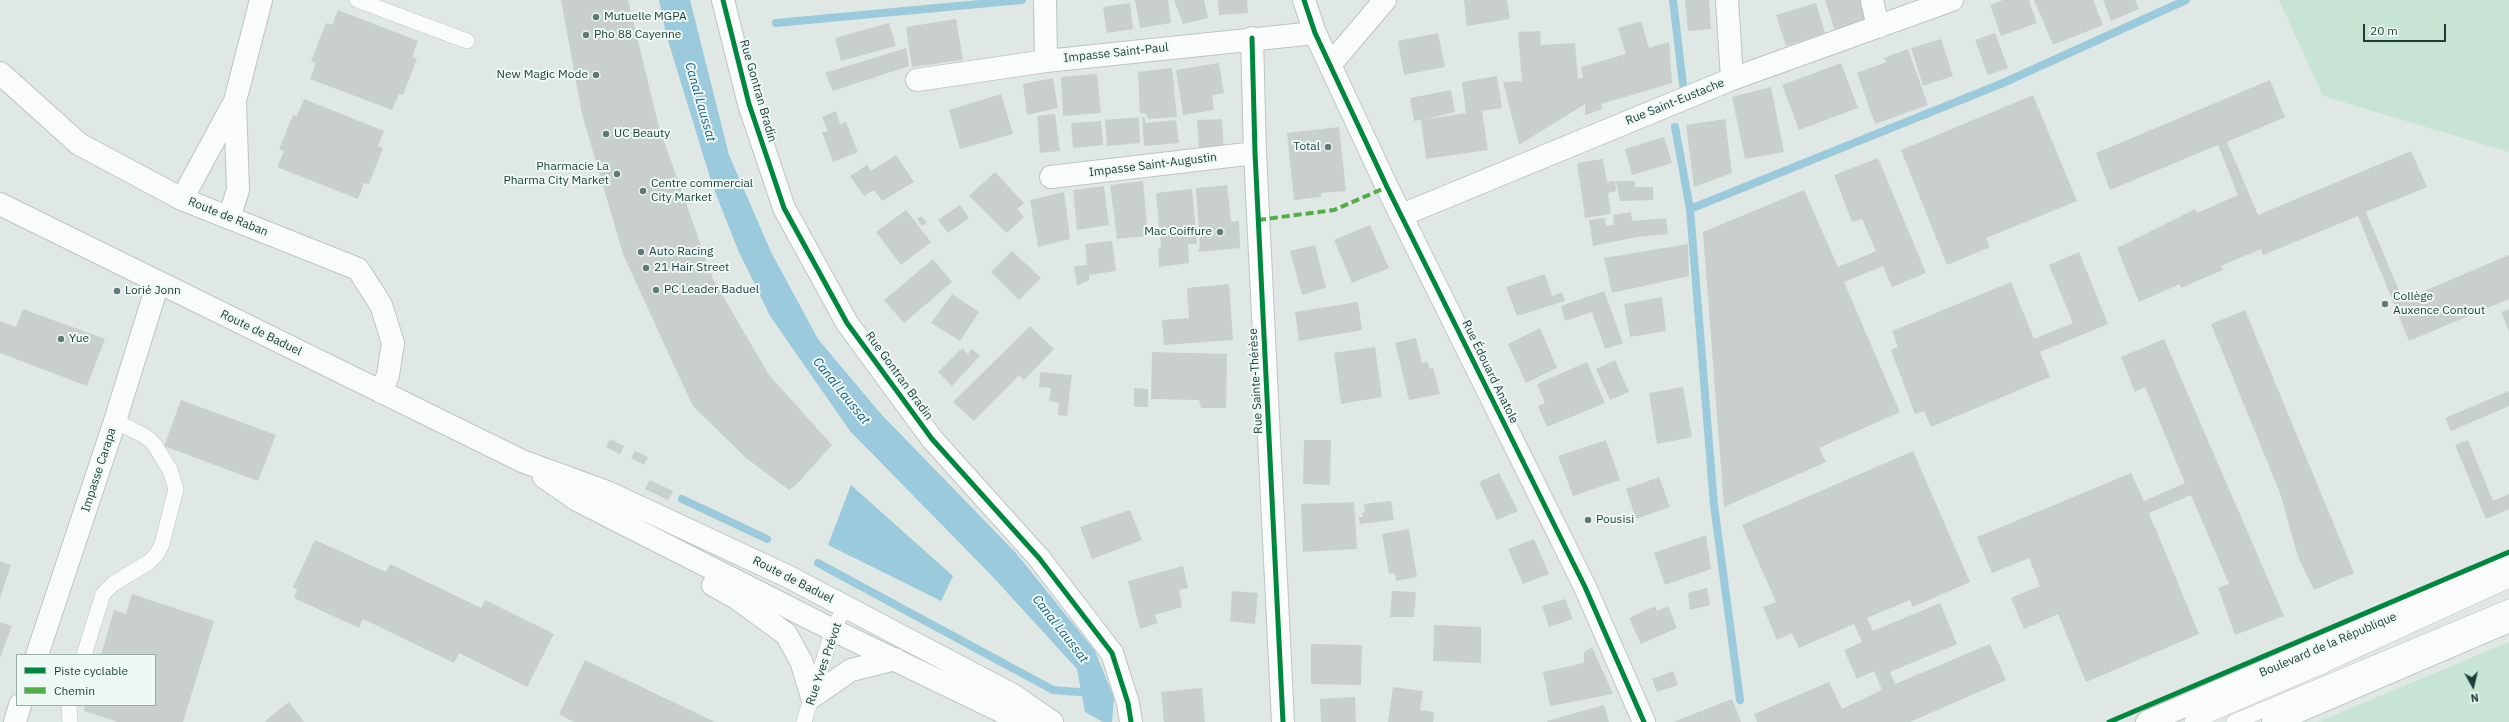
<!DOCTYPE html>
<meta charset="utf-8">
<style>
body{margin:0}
#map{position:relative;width:2509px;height:722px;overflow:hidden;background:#e0e8e6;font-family:"IBM Plex Sans",sans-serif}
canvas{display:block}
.legend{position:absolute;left:16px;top:654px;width:140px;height:52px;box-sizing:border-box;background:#eef8f4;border:1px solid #9aada9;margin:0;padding:5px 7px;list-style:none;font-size:12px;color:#1d3d39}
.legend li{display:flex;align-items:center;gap:8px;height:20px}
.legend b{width:20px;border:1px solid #9aada9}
.north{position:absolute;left:2453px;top:666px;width:40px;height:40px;-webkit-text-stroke:3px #eef8f4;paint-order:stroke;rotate:172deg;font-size:11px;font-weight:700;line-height:16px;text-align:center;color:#1d3d39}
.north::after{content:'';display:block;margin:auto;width:14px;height:18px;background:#1d3d39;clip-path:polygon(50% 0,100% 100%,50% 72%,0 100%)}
.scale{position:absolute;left:2363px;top:24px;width:83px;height:18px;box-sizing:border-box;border:2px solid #1d3d39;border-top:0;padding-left:5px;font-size:12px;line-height:14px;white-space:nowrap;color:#1d3d39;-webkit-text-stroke:3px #eef8f4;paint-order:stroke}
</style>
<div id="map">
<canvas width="2509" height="722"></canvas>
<ul class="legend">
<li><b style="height:5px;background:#00873e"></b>Piste cyclable</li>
<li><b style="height:5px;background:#52ad46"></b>Chemin</li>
</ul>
<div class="north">N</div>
<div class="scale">20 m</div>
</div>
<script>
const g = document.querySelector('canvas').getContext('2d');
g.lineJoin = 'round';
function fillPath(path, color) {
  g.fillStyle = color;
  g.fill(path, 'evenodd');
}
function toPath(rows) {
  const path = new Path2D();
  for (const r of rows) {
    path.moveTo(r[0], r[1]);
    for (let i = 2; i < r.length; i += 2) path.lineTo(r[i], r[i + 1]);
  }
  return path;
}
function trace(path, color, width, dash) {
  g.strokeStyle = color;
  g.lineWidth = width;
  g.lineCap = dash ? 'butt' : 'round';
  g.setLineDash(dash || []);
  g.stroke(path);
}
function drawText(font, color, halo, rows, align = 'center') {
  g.font = font + ' "IBM Plex Sans",sans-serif';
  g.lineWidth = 4;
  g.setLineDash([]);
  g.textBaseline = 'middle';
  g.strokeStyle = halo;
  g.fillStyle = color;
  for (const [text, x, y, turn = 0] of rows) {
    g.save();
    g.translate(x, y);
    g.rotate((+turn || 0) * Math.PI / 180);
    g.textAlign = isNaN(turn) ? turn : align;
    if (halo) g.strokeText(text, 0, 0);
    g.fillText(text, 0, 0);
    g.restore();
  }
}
const green = toPath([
 [2279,0,2509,0,2509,152,2323,96],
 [2509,642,2509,722,2318,722]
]);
const water = toPath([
 [659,0,690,0,729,155,771,252,818,339,881,414,1016,553,1095,651,1114,698,1112,722,1103,722,1085,712,1077,669,993,577,850,431,770,316,738,250,712,184,666,34],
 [851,485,953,576,941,601,828,545]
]);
const stream = toPath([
 [1673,0,1683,85],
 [776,23,1022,0],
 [1675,127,1690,209,1714,505,1740,700],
 [1690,209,2003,83,2186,0],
 [682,499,767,539],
 [818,563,1053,690,1091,693]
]);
const building = toPath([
 [561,0,628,0,659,127,713,279,769,375,832,445,796,485,789,490,746,458,693,406,676,370,623,254,582,114],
 [1135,0,1168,0,1171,23,1140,28],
 [1174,0,1204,0,1208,18,1183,24],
 [1218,0,1247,0,1248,13,1219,15],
 [1464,0,1507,0,1510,19,1467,26],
 [1685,0,1709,0,1711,29,1688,31],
 [1825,0,1861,0,1867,20,1835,31],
 [2003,0,2029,0,2037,23,2001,36,1990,5],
 [2034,0,2093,0,2103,25,2053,45],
 [2103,0,2135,0,2139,9,2111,21],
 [1130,3,1133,29,1107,33,1103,7],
 [1816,3,1825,33,1786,46,1776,15],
 [338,10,418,41,412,57,417,59,403,95,399,94,392,110,310,79,316,63,311,61,326,23,332,25],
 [956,19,963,60,912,67,906,27],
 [1641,21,1649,48,1669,42,1672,83,1601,104,1603,109,1585,115,1585,104,1519,145,1503,82,1522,81,1518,32,1540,31,1541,45,1575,43,1578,79,1583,78,1581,67,1626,54,1618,28],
 [889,23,896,46,841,61,835,38],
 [1438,33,1445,67,1404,75,1398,41],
 [1995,33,2008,68,1988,75,1975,40],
 [1941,39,1953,76,1923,86,1911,48],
 [906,48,909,66,833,91,825,73],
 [1908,49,1928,105,1875,124,1857,73,1886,62,1884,58],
 [1219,63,1224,93,1212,95,1214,110,1183,115,1176,70],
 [1841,63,1858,108,1799,130,1782,85],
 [1172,68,1177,117,1148,119,1146,114,1140,113,1138,72],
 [1097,74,1101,113,1063,116,1061,77],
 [1497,76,1502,108,1482,111,1488,150,1426,159,1421,120,1414,121,1410,98,1451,90,1455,112,1423,120,1466,113,1462,82],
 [1053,78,1058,108,1027,115,1023,84],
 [2270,80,2285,117,2227,142,2258,215,2411,151,2427,187,2366,212,2403,300,2509,255,2509,299,2409,341,2358,216,2263,255,2261,249,2221,266,2223,270,2181,288,2180,284,2139,302,2117,248,2195,209,2197,213,2238,195,2218,145,2110,190,2096,153],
 [1771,87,1784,152,1745,159,1732,97],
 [1001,94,1013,134,960,149,949,110],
 [2033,95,2077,201,1986,238,1990,247,1947,265,1901,150],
 [304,99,384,131,378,146,383,148,369,184,364,183,358,199,277,167,284,151,279,149,293,115,297,116],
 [836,111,840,124,846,122,858,152,833,162,822,132,828,131,822,117],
 [1055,114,1060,151,1040,153,1037,116],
 [1139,117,1140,143,1107,146,1105,120],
 [1142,117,1145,118,1145,123,1176,120,1179,143,1144,146],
 [1222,119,1224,151,1199,153,1197,120],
 [1725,119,1732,173,1694,187,1686,125],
 [1101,121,1103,145,1073,148,1071,123],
 [1339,127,1346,191,1321,193,1321,197,1294,200,1287,133],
 [1664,137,1672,163,1632,175,1625,149],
 [896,155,914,182,882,201,874,190,864,196,850,176,867,165,871,171],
 [1878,158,1926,273,1892,287,1883,266,1844,282,1900,412,1819,448,1826,462,1724,507,1703,232,1804,190,1838,267,1876,251,1862,219,1852,222,1834,175],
 [1603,159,1607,182,1615,181,1616,191,1608,193,1611,214,1585,218,1577,163],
 [995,172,1024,203,1017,209,1024,217,1007,233,969,196],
 [1143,181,1148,236,1117,239,1110,185],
 [1616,181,1635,181,1635,187,1653,187,1653,200,1620,201],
 [1227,185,1231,222,1239,221,1240,248,1198,252,1200,247,1196,188],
 [1104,186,1109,225,1077,230,1073,190],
 [1192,189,1197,244,1188,244,1189,263,1159,267,1158,248,1161,248,1156,193],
 [1064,192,1070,239,1038,247,1030,200],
 [960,205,969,218,948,233,938,220],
 [906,210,931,242,901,265,876,232],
 [1631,212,1632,221,1666,218,1668,234,1637,237,1593,246,1589,220,1605,218,1606,226,1614,225,1613,215],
 [921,216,927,222,922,226,917,219],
 [1370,225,1389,268,1352,283,1334,240],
 [1112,241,1116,271,1089,275,1089,280,1077,286,1074,266,1087,265,1085,244],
 [1688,244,1689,276,1612,293,1604,258],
 [1315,245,1326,288,1302,295,1290,251],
 [1012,251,1041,278,1019,300,991,272],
 [2079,252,2108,324,2040,352,2050,377,1931,427,1924,411,1915,414,1891,350,1898,347,1892,331,2011,282,2034,339,2073,323,2049,265],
 [933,259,952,282,904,323,884,300],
 [1545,274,1552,296,1562,292,1565,301,1517,316,1506,287],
 [1229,284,1233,340,1164,345,1162,320,1189,318,1187,288],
 [1604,291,1623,343,1605,349,1592,312,1565,321,1561,306],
 [952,294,979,312,960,341,931,323],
 [1662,297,1666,331,1630,337,1624,304],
 [1358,302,1362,330,1299,341,1295,312],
 [23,309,105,339,87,386,0,353,0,321,16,327],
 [2509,309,2509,332,2501,312],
 [2245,310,2354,573,2314,590,2298,557,2280,493,2211,324],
 [1030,326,1054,349,1024,380,1019,375,974,421,953,402],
 [1540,328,1557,368,1526,383,1508,344],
 [1416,338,1422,363,1427,362,1430,369,1433,368,1440,394,1409,400,1395,343],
 [2164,339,2284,616,2235,635,2218,588,2229,584,2191,495,2149,513,2199,634,2086,682,2058,614,2024,629,2011,598,2040,586,2029,558,1992,573,1977,537,2131,473,2144,501,2185,483,2145,387,2135,392,2121,357],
 [1375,347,1382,397,1341,404,1334,353],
 [962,348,968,354,972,349,980,356,952,386,938,372],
 [1152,352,1227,354,1226,408,1201,408,1199,400,1151,399],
 [1615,360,1629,392,1610,400,1596,369],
 [1587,362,1605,403,1547,427,1538,406,1545,403,1537,384],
 [1040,372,1072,375,1067,416,1058,415,1059,403,1049,401,1051,388,1039,387],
 [1683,387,1692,437,1657,444,1649,393],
 [1134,388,1148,389,1148,407,1134,407],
 [2509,391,2509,406,2451,431,2445,418],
 [181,400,276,435,258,481,164,446],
 [610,439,624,446,620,454,606,447],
 [1304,440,1331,440,1330,485,1303,484],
 [1606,440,1620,480,1573,496,1558,456],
 [2468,440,2493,501,2509,494,2509,509,2486,519,2455,445],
 [635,451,648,457,644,465,631,458],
 [1913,451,1970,582,1913,607,1910,600,1867,618,1873,631,1940,603,1957,644,1890,672,1895,684,1990,644,2006,680,1910,722,1757,722,1754,714,1829,682,1842,709,1882,690,1874,671,1857,679,1844,650,1862,642,1854,624,1799,648,1792,633,1777,640,1763,607,1776,602,1742,525],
 [1499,473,1518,511,1497,520,1479,482],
 [1659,477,1670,507,1636,519,1626,489],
 [650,480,673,491,668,500,645,489],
 [1391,501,1394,520,1360,524,1359,517,1363,517,1362,513,1365,512,1364,504],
 [1354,502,1357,549,1303,552,1301,504],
 [1130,510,1142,540,1092,559,1080,527],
 [1409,529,1417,577,1396,581,1395,573,1389,574,1382,534],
 [1706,535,1711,569,1665,585,1654,553],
 [1534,539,1549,574,1523,584,1508,549],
 [315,540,386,572,390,564,481,608,485,600,554,634,527,687,459,653,454,663,363,619,359,628,294,598,297,590,293,587],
 [0,561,11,565,0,598],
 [1183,566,1188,588,1179,590,1182,607,1155,615,1158,623,1140,629,1128,581],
 [1707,588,1710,605,1690,610,1688,593],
 [1232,591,1258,593,1255,624,1230,621],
 [1392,591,1416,592,1414,617,1390,617],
 [132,594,214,621,183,722,118,722,84,711,85,705,155,705,155,655,101,655,114,610,126,614],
 [1565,599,1573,619,1549,627,1542,606],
 [1655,606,1657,611,1668,606,1677,628,1641,644,1629,618],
 [0,622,12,626,0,658],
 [1434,625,1481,627,1481,663,1433,661],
 [1311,644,1362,645,1361,685,1311,684],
 [1592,647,1613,694,1550,706,1543,672,1584,663,1584,652],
 [585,660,715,722,574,722,559,714],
 [1673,671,1678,685,1657,692,1652,679],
 [1393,687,1423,691,1420,710,1434,712,1433,722,1388,722],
 [1202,688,1205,722,1164,722,1161,692],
 [1355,697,1356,722,1321,722,1320,699],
 [1732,699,1741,722,1673,722],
 [289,702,304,722,266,722,265,721],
 [1604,705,1609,722,1547,722,1547,721]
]);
const lane = toPath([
 [357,0,467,41],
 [84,655,103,594,113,584,149,562,157,554,162,544,176,489,170,470,154,444,145,436,115,421],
 [69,705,70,722],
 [804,722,833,630,845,606],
 [2192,722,2324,665,2509,580],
 [2234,722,2509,607]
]);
const street = toPath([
 [723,0,749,104,784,208,847,323,932,439,1039,558,1112,653,1128,703,1131,722],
 [1045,0,1046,61],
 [1304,0,1315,33,1387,187,1585,587,1644,722],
 [1727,0,1732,79],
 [1872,0,1878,27],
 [1252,38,1255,153,1283,722],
 [1330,65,1385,0],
 [917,80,1046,61,1315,33],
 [1051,177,1255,153],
 [182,199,235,101,261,0],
 [1402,215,1732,79,1952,0],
 [229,218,238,190,235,101],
 [37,655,115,421,158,283],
 [15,722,20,705]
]);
const secondary = toPath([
 [0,73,79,144,182,199,358,269,381,305,393,343,388,375,381,392],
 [0,204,522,461,607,492,789,577,1013,695,1052,722],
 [544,477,577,500,833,630,1009,715,1032,722],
 [713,585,738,599,786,634,801,661,812,697,851,670,895,659],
 [2147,722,2509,566],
 [2273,722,2509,621]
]);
const quiet = toPath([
 [1258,220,1334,210,1387,187]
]);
const cycleway = toPath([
 [723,0,749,104,784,208,847,323,932,439,1039,558,1112,653,1128,703,1131,722],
 [1304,0,1315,33,1387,187,1585,587,1644,722],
 [1252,38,1255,153,1283,722],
 [2109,722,2509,552]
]);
const markers = [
 [596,17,4,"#617976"],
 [586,35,4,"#617976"],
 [596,75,4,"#617976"],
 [606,134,4,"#617976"],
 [1328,147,4,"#617976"],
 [617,174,4,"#617976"],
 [643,191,4,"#617976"],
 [1220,232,4,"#617976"],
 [641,252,4,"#617976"],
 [646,268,4,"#617976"],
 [656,290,4,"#617976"],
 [117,291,4,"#617976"],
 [2385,304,4,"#617976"],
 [61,339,4,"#617976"],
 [1588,520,4,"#617976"]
];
const poiNames = [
 ["Mutuelle MGPA",604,17],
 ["Pho 88 Cayenne",594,35],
 ["New Magic Mode",588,75,"right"],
 ["UC Beauty",614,134],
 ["Total",1320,147,"right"],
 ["Pharmacie La",609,167,"right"],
 ["Pharma City Market",609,181,"right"],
 ["Centre commercial",651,184],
 ["City Market",651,198],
 ["Mac Coiffure",1212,232,"right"],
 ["Auto Racing",649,252],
 ["21 Hair Street",654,268],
 ["PC Leader Baduel",664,290],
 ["Lorié Jonn",125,291],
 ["Collège",2393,297],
 ["Auxence Contout",2393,311],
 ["Yue",69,339],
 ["Pousisi",1596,520]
];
const streetNames = [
 ["Impasse Saint-Paul",1116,53,-6],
 ["Rue Gontran Bradin",758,91,74],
 ["Rue Saint-Eustache",1675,102,-22],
 ["Impasse Saint-Augustin",1153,165,-7],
 ["Route de Raban",228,217,22],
 ["Route de Baduel",261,333,26],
 ["Rue Édouard Anatole",1490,372,64],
 ["Rue Gontran Bradin",899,376,54],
 ["Rue Sainte-Thérèse",1256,381,-93],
 ["Impasse Carapa",99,470,-72],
 ["Route de Baduel",793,580,27],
 ["Boulevard de la République",2328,645,-23],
 ["Rue Yves Prévot",824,664,-71]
];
const waterNames = [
 ["Canal Laussat",700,102,74],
 ["Canal Laussat",841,391,51],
 ["Canal Laussat",1060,629,52]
];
fillPath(green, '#c7e4d4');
fillPath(water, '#9bcadc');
trace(stream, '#9bcadc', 8);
fillPath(building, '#c8cfcd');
trace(lane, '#bdc5c3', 16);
trace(street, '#bdc5c3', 24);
trace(secondary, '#bcc6c3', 24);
trace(lane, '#fafcfb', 15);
trace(street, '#fafcfb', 22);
trace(secondary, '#fafcfb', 22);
trace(quiet, '#52ad46', 4, [8, 4]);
trace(cycleway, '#00873e', 5);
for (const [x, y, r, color] of markers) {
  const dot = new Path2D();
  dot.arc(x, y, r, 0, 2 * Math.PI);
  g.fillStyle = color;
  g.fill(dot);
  trace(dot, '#eef8f4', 1.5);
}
drawText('12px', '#1d3d39', '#eef8f4', poiNames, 'left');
drawText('12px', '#1d3d39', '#eef8f4', streetNames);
drawText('italic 13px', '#115c7f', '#eef8f4', waterNames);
</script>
